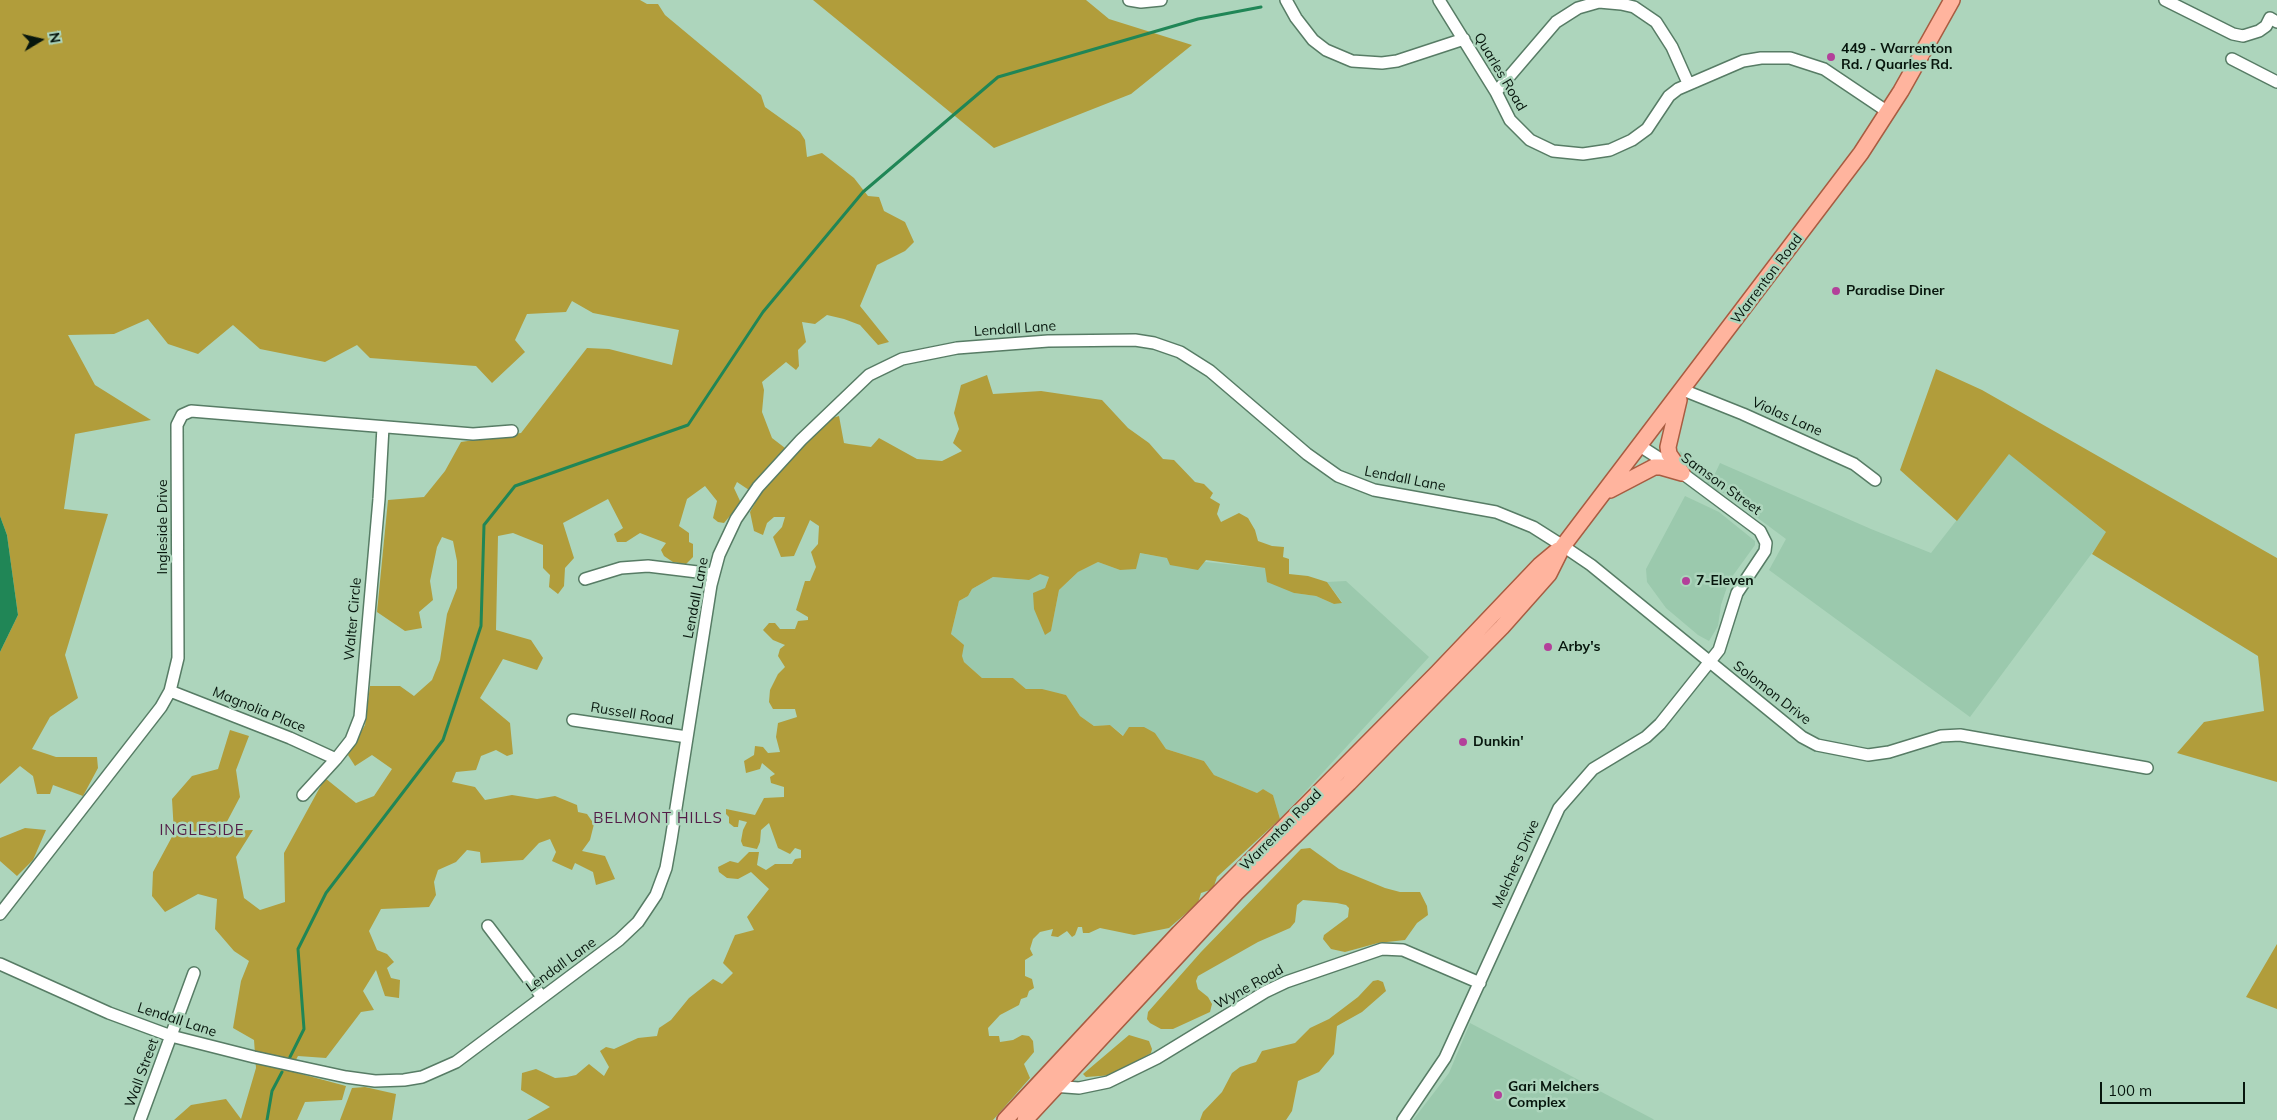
<!DOCTYPE html>
<style>
body{margin:0}
#map{position:relative;width:2277px;height:1120px;overflow:hidden;background:#add5bc;font-family:Mulish,sans-serif}
canvas{display:block}
.north{position:absolute;left:15px;top:15px;width:50px;height:50px;-webkit-text-stroke:4px #add5bc;paint-order:stroke;rotate:81deg;font-size:14px;font-weight:700;line-height:20px;text-align:center;color:#07160d}
.north::after{content:'';display:block;margin:auto;width:18px;height:22px;background:#07160d;clip-path:polygon(50% 0,100% 100%,50% 72%,0 100%)}
.scale{position:absolute;left:2100px;top:1082px;width:145px;height:22px;box-sizing:border-box;border:2px solid #07160d;border-top:0;padding-left:6px;font-size:15px;line-height:18px;white-space:nowrap;color:#07160d;-webkit-text-stroke:4px #add5bc;paint-order:stroke}
</style>
<div id="map">
<canvas width="2277" height="1120"></canvas>
<div class="north">N</div>
<div class="scale">100 m</div>
</div>
<script>
const g = document.querySelector('canvas').getContext('2d');
g.lineJoin = 'round';
function fillPath(path, color) {
  g.fillStyle = color;
  g.fill(path, 'evenodd');
}
function toPath(rows) {
  const path = new Path2D();
  for (const r of rows) {
    path.moveTo(r[0], r[1]);
    for (let i = 2; i < r.length; i += 2) path.lineTo(r[i], r[i + 1]);
  }
  return path;
}
function trace(path, color, width, dash) {
  g.strokeStyle = color;
  g.lineWidth = width;
  g.lineCap = dash ? 'butt' : 'round';
  g.setLineDash(dash || []);
  g.stroke(path);
}
function drawText(font, color, halo, rows, align = 'center') {
  g.font = font + ' Mulish,sans-serif';
  g.lineWidth = 5;
  g.setLineDash([]);
  g.textBaseline = 'middle';
  g.strokeStyle = halo;
  g.fillStyle = color;
  for (const [text, x, y, turn = 0] of rows) {
    g.save();
    g.translate(x, y);
    g.rotate((+turn || 0) * Math.PI / 180);
    g.textAlign = isNaN(turn) ? turn : align;
    if (halo) g.strokeText(text, 0, 0);
    g.fillText(text, 0, 0);
    g.restore();
  }
}
const built = toPath([
 [1680,451,1712,480,1720,463,1871,529,1931,553,2009,453,2107,533,1970,717,1769,570,1786,539,1724,493,1671,476],
 [1685,496,1719,512,1755,541,1755,545,1729,581,1721,605,1718,626,1709,641,1698,635,1666,608,1647,582,1646,569],
 [1139,553,1167,558,1265,568,1294,593,1316,596,1334,604,1342,602,1327,582,1346,581,1429,657,1280,819,1273,795,1263,789,1257,793,1214,775,1204,761,1166,749,1155,733,1124,736,1110,725,1094,726,1080,716,1066,695,1042,690,1026,689,1013,678,982,678,964,662,951,634,959,601,968,596,972,589,993,577,1028,580,1040,573,1049,577,1045,588,1051,631,1059,590,1078,572,1098,562,1120,570],
 [1470,1023,1653,1119,1654,1120,1413,1120,1449,1073]
]);
const forest = toPath([
 [0,0,640,0,647,4,658,4,665,15,761,95,765,107,800,132,805,140,807,157,822,153,854,178,868,196,879,197,884,211,905,222,914,242,905,251,877,265,860,306,889,342,878,345,860,325,844,319,827,315,815,324,802,322,806,342,798,350,799,366,796,370,786,362,762,382,764,390,762,412,772,438,785,448,749,490,737,482,734,488,741,503,724,523,718,522,713,518,717,501,705,486,687,499,679,526,689,533,689,542,693,544,693,557,686,564,673,562,664,556,661,550,666,543,640,533,626,542,617,542,614,534,623,528,608,499,563,523,574,558,565,568,564,586,558,594,549,587,550,575,543,568,543,545,513,533,498,536,496,630,531,640,543,658,537,670,503,659,480,698,510,723,513,754,507,756,496,750,481,756,476,770,456,772,452,782,475,787,485,800,512,795,537,799,555,796,577,805,578,812,587,814,594,824,590,840,582,851,605,856,615,879,596,885,593,872,575,863,572,870,552,861,556,852,550,839,539,843,523,860,481,863,480,852,467,850,456,862,438,870,434,882,436,895,429,907,381,909,369,931,377,950,387,954,394,962,387,968,391,978,400,980,399,998,385,996,376,970,363,991,374,1010,361,1012,326,1058,298,1056,290,1071,346,1086,342,1100,305,1102,297,1120,174,1120,191,1105,226,1099,241,1119,256,1068,254,1040,233,1028,241,981,249,961,234,951,215,929,217,899,198,894,165,912,152,896,153,872,174,833,172,799,192,776,218,769,230,730,249,736,236,770,240,797,222,831,253,830,236,857,244,898,260,910,285,902,284,853,325,778,356,803,374,796,392,769,372,755,355,766,348,755,365,725,370,686,400,686,414,696,432,680,440,660,447,614,457,588,457,561,453,541,442,537,437,547,430,581,433,600,419,612,422,628,405,631,377,612,388,500,424,497,445,471,461,442,521,433,587,348,609,349,672,365,679,330,593,313,572,301,566,312,527,314,515,340,525,352,492,383,476,366,370,358,357,345,325,362,260,349,233,325,198,354,168,344,148,319,114,334,68,335,95,385,151,420,75,434,64,509,108,514,65,655,78,698,50,717,32,749,56,757,97,757,98,768,83,796,53,785,50,794,37,794,33,776,20,766,0,784,0,652,18,615,7,535,0,516],
 [813,0,1086,0,1109,19,1192,45,1131,94,994,148],
 [1936,369,1982,390,2277,558,2277,782,2177,753,2204,722,2264,711,2258,656,2092,554,2106,532,2009,454,1957,521,1900,470],
 [987,375,993,394,1041,391,1102,400,1128,428,1149,443,1163,459,1174,460,1195,482,1204,484,1213,493,1210,498,1220,504,1217,514,1221,522,1239,513,1248,518,1255,530,1258,541,1272,546,1284,547,1283,557,1289,559,1289,574,1308,576,1327,582,1342,603,1334,604,1316,596,1294,593,1267,582,1265,568,1206,560,1198,570,1170,565,1167,558,1140,553,1136,569,1120,570,1098,562,1078,572,1059,590,1051,631,1045,635,1034,609,1033,593,1045,588,1049,577,1040,574,1029,580,993,577,972,589,968,596,959,601,951,634,964,645,962,656,964,662,982,678,1013,678,1026,689,1042,689,1066,695,1080,716,1094,726,1110,725,1123,736,1129,727,1144,727,1155,733,1166,749,1204,761,1214,775,1257,793,1263,789,1273,795,1280,819,1217,877,1213,889,1201,893,1198,903,1169,928,1134,935,1100,928,1089,933,1083,933,1082,927,1078,927,1075,935,1072,937,1067,931,1058,937,1051,936,1053,929,1040,932,1033,939,1030,949,1033,955,1025,960,1025,976,1032,979,1034,988,1029,991,1027,997,1021,999,1019,1005,1000,1015,988,1028,989,1036,999,1036,1000,1042,1013,1040,1022,1035,1029,1036,1033,1041,1034,1052,1024,1064,1030,1078,993,1120,527,1120,550,1107,521,1090,522,1073,536,1069,555,1078,567,1077,576,1075,589,1064,604,1076,609,1067,600,1051,606,1047,614,1049,638,1038,657,1036,659,1028,671,1020,689,998,713,979,722,984,733,973,723,963,735,935,754,930,747,917,769,889,751,872,738,879,727,878,719,872,718,867,730,861,738,863,749,852,759,852,757,865,766,870,775,864,792,864,795,859,801,858,801,850,795,848,790,854,778,848,769,823,761,830,760,842,757,849,743,846,741,841,743,830,747,822,739,820,738,827,734,827,729,823,729,817,726,814,726,809,755,815,764,798,784,797,784,787,771,783,770,777,775,774,762,763,760,769,746,773,744,761,754,755,755,746,763,747,768,753,780,752,776,737,778,723,797,717,795,709,773,709,769,702,770,690,778,674,785,667,778,656,780,649,785,645,773,640,763,630,769,623,775,623,780,629,795,629,798,621,808,620,808,617,796,610,805,581,810,581,816,567,811,552,818,544,819,526,810,520,794,556,781,557,773,537,782,527,785,517,774,517,767,523,763,535,754,531,750,512,761,493,808,439,832,418,839,416,844,443,849,444,871,447,879,438,917,459,942,461,962,451,953,443,959,429,954,413,961,385],
 [25,828,46,830,33,860,17,876,0,861,0,838],
 [1310,848,1339,869,1385,888,1400,892,1420,892,1427,906,1428,915,1417,923,1405,940,1378,943,1345,952,1331,949,1323,939,1324,935,1348,917,1349,908,1346,905,1337,903,1303,900,1297,905,1295,922,1290,928,1258,942,1198,976,1196,981,1198,989,1208,997,1212,1004,1210,1012,1173,1029,1161,1029,1150,1023,1147,1019,1148,1012,1201,952,1301,849],
 [2277,944,2277,1009,2246,997],
 [1378,980,1383,982,1386,991,1362,1012,1337,1026,1334,1054,1319,1072,1298,1081,1292,1111,1286,1120,1200,1120,1203,1112,1222,1092,1232,1073,1240,1067,1256,1062,1262,1051,1295,1043,1310,1028,1329,1019,1358,997,1373,981],
 [1129,1035,1149,1041,1152,1049,1151,1053,1114,1075,1086,1077,1083,1074],
 [365,1087,396,1094,392,1120,340,1120,352,1088]
]);
const water = toPath([
 [0,516,7,535,18,615,0,652]
]);
const stream = toPath([
 [290,1057,304,1029,298,949,326,893,443,740,481,626,484,525,515,486,688,425,763,312,863,192,998,77,1198,19,1261,7],
 [267,1120,272,1091,282,1072]
]);
const minor = toPath([
 [1129,0,1141,2,1161,0],
 [1286,0,1296,18,1313,40,1326,50,1352,61,1382,63,1397,61,1464,39],
 [1439,0,1496,92,1510,120,1530,140,1553,151,1583,154,1610,150,1632,140,1647,129,1669,96,1678,89,1743,61,1761,58,1790,58,1824,69,1888,112],
 [2165,0,2233,34,2243,36,2259,31,2266,26,2270,18,2277,22],
 [2232,59,2277,82],
 [1496,92,1556,22,1578,8,1599,2,1621,4,1634,7,1656,22,1672,47,1688,83],
 [1683,390,1743,414,1854,464,1875,480],
 [585,579,621,568,648,566,714,574],
 [170,691,290,738,336,759],
 [573,720,687,737],
 [303,795,336,759,351,740,360,717,379,499,383,427],
 [0,914,161,707,170,691,178,658,177,425,182,415,191,411,473,434,512,431],
 [488,926,542,997],
 [0,964,109,1013,171,1036,254,1057,346,1077,375,1081,404,1080,422,1077,456,1062,619,940,638,922,656,895,666,868,671,840,711,585,719,555,736,519,758,487,801,440,869,375,902,359,957,348,1048,341,1135,340,1154,343,1180,352,1210,371,1307,454,1338,476,1374,490,1496,512,1533,527,1563,546,1591,565,1802,737,1817,745,1868,755,1889,752,1941,736,1960,735,2147,768],
 [1052,1086,1079,1088,1108,1082,1157,1058,1265,992,1286,982,1382,949,1403,950,1480,983],
 [140,1120,194,973],
 [1403,1120,1445,1058,1559,808,1593,769,1646,737,1660,724,1719,650,1737,593,1765,551,1766,543,1760,531,1682,473,1640,446]
]);
const major = toPath([
 [1679,400,1668,447,1669,454,1682,473],
 [1610,490,1654,467,1661,467,1682,473],
 [1005,1120,1179,933,1437,673,1540,565,1558,550],
 [1025,1120,1236,893,1349,783,1502,627,1549,574,1563,546,1861,153,1901,91,1952,0]
]);
const markers = [
 [1831,57,5,"#b3409a"],
 [1836,291,5,"#b3409a"],
 [1686,581,5,"#b3409a"],
 [1548,647,5,"#b3409a"],
 [1463,742,5,"#b3409a"],
 [1498,1095,5,"#b3409a"]
];
const poiNames = [
 ["449 - Warrenton",1841,49],
 ["Rd. / Quarles Rd.",1841,65],
 ["Paradise Diner",1846,291],
 ["7-Eleven",1696,581],
 ["Arby's",1558,647],
 ["Dunkin'",1473,742],
 ["Gari Melchers",1508,1087],
 ["Complex",1508,1103]
];
const streetNames = [
 ["Quarles Road",1500,72,59],
 ["Warrenton Road",1767,279,-53],
 ["Lendall Lane",1015,329,-4],
 ["Violas Lane",1787,417,24],
 ["Lendall Lane",1405,479,11],
 ["Samson Street",1721,484,36],
 ["Ingleside Drive",163,527,-90],
 ["Lendall Lane",696,598,-79],
 ["Walter Circle",353,619,-85],
 ["Solomon Drive",1772,693,38],
 ["Magnolia Place",259,710,22],
 ["Russell Road",632,714,9],
 ["Warrenton Road",1281,830,-45],
 ["Melchers Drive",1516,864,-66],
 ["Lendall Lane",561,965,-36],
 ["Wyne Road",1249,987,-29],
 ["Lendall Lane",177,1020,18],
 ["Wall Street",142,1073,-70]
];
const neighbourhoodNames = [
 ["BELMONT HILLS",658,818],
 ["INGLESIDE",202,830]
];
fillPath(built, '#9bc9ad');
fillPath(forest, '#b19d3b');
fillPath(water, '#208656');
trace(stream, '#208656', 3);
trace(minor, '#577c65', 14);
trace(major, '#a85c41', 18);
trace(minor, '#fff', 11);
trace(major, '#ffb49e', 15);
for (const [x, y, r, color] of markers) {
  const dot = new Path2D();
  dot.arc(x, y, r, 0, 2 * Math.PI);
  g.fillStyle = color;
  g.fill(dot);
  trace(dot, '#add5bc', 2);
}
drawText('bold 14px', '#07160d', '#add5bc', poiNames, 'left');
drawText('14px', '#07160d', '#add5bc', streetNames);
g.letterSpacing = '1px';
drawText('15px', '#531c47', '#add5bc', neighbourhoodNames);
g.letterSpacing = '0px';
</script>
